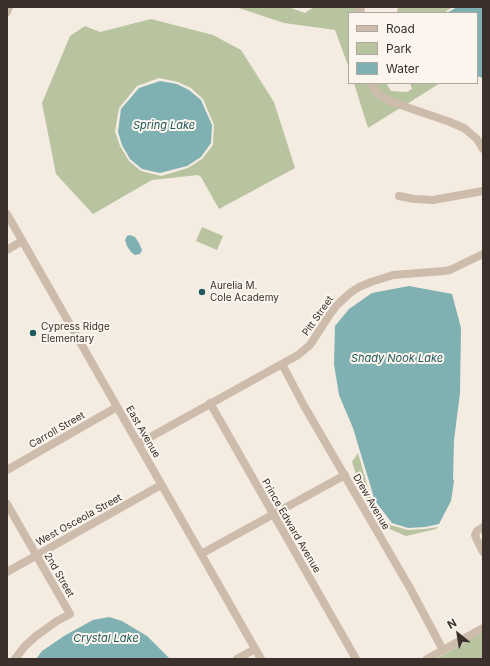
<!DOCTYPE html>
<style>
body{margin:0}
#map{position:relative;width:490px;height:666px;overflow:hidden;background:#f4ebe1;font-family:Inter,sans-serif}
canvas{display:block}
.frame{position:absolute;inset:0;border:8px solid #3b302b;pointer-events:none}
.legend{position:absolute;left:348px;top:12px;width:130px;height:72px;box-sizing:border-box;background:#fbf5ee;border:1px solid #aea6a0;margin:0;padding:5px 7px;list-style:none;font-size:12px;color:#3b302b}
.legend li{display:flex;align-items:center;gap:8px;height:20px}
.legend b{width:20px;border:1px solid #aea6a0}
.north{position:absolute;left:438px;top:614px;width:40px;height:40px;-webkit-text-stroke:3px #fbf5ee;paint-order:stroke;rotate:330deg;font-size:11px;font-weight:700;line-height:16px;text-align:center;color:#3b302b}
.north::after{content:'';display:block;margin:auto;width:14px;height:18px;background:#3b302b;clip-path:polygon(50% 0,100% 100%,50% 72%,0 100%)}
</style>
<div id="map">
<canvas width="490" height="666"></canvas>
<div class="frame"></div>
<ul class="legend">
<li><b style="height:5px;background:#cdbbac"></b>Road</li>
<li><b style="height:11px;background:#b8c4a0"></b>Park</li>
<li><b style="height:11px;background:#7fb0b2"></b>Water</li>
</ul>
<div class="north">N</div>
</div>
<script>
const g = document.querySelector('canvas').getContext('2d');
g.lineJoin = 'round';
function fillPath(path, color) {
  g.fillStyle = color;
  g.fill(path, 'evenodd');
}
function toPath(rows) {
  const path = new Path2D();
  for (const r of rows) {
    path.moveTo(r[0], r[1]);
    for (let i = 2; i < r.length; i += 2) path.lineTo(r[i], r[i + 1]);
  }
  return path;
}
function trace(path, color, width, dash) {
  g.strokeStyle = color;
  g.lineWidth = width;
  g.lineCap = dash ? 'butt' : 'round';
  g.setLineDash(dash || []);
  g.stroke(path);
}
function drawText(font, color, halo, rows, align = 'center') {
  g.font = font + ' Inter,sans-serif';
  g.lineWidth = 4;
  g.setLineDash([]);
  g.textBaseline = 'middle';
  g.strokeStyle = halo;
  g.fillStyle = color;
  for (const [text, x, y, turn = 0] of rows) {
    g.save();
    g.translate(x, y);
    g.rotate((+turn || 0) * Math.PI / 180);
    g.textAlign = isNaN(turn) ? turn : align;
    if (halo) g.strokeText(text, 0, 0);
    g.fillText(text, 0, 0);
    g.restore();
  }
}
const green = toPath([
 [236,7,288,7,305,13,314,7,358,7,357,13,349,13,349,68,335,30,284,23],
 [398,7,452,7,444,13,397,13],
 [151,19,213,35,241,50,274,102,295,168,219,209,201,177,198,175,152,180,93,214,56,174,42,103,70,36,85,26,100,32],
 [159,78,178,82,191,88,203,99,214,125,213,145,202,159,188,168,161,176,141,171,129,161,120,146,115,131,119,108,137,86],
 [354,83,368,83,400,108,368,128],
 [374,83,386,83,391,91,407,92,412,89,410,83,440,83,407,104,383,94],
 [202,227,223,236,217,250,196,241],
 [358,453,372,502,390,525,408,530,425,529,438,527,436,529,406,536,385,527,362,492,352,462],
 [483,632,483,659,436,659]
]);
const water = toPath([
 [457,7,483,7,483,78,477,76,477,13,447,13],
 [160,81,177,84,189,90,201,100,212,125,211,143,201,157,187,166,160,173,142,169,130,159,122,145,118,132,121,109,139,88],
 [130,235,135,237,139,243,142,250,140,254,135,255,131,252,127,246,125,240,127,236],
 [409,286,452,294,461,328,460,393,454,440,453,479,454,481,451,501,439,524,425,527,408,528,392,523,375,501,353,428,339,395,334,364,335,326,349,309,372,293],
 [109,617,122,621,147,636,170,659,36,659,42,651,64,636,93,620]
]);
const minor = toPath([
 [7,12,9,7],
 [360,13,361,7],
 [371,83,377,93,389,101,450,122,464,128,477,139,483,149],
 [399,196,414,199,433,200,483,191],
 [7,214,261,659],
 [7,250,22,241],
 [282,364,303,404,410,588,443,650],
 [210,403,356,659],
 [138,444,298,355,310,345,330,314,337,305,350,293,359,287,371,282,393,275,444,271,450,270,483,254],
 [7,470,117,407],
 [7,504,70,614,57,621,36,636,25,646,15,659],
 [483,527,477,531,475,535,477,540,483,552],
 [201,554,345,475],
 [7,572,161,485],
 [237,659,255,649],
 [427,659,483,628]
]);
const markers = [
 [202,292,4,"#1f5a5e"],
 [33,333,4,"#1f5a5e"]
];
const poiNames = [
 ["Aurelia M.",210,286],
 ["Cole Academy",210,298],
 ["Cypress Ridge",41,327],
 ["Elementary",41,339]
];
const streetNames = [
 ["Pitt Street",318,316,-55],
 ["Carroll Street",57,430,-30],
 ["East Avenue",143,432,60],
 ["Drew Avenue",371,502,60],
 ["West Osceola Street",79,520,-29],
 ["Prince Edward Avenue",291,526,60],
 ["2nd Street",59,575,60]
];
const waterNames = [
 ["Spring Lake",164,126],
 ["Shady Nook Lake",397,359],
 ["Crystal Lake",106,639]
];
fillPath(green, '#b8c4a0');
fillPath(water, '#7fb0b2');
trace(minor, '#cdbbac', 8);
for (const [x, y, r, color] of markers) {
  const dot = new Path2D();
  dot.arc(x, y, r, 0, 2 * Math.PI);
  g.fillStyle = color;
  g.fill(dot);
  trace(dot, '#fbf5ee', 1.5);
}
drawText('10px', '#3b302b', '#fbf5ee', poiNames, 'left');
drawText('10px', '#3b302b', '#fbf5ee', streetNames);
drawText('italic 11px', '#1f5a5e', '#fbf5ee', waterNames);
</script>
